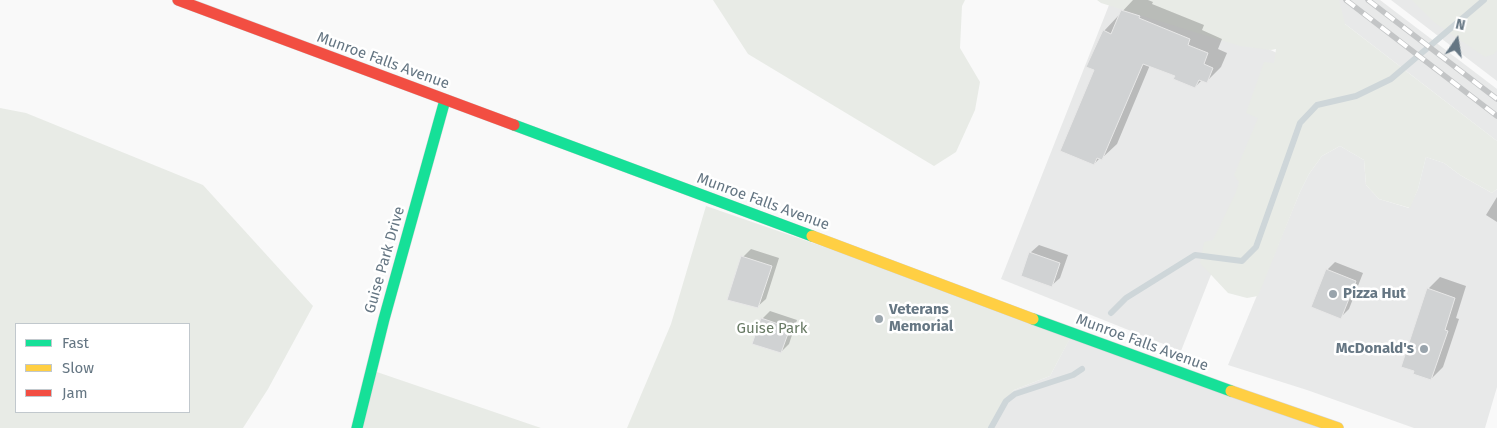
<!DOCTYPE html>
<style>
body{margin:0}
#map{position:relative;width:1497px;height:428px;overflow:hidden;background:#f9f9f9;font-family:"Fira Sans",sans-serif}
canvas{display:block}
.legend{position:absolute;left:15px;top:323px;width:175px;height:90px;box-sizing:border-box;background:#fff;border:1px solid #c1c8cd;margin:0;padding:6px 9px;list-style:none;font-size:15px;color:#657683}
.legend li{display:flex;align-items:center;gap:10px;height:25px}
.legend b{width:25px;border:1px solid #c1c8cd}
.north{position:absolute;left:1432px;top:15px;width:50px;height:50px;-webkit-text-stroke:4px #fff;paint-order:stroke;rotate:13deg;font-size:14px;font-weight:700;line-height:20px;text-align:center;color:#657683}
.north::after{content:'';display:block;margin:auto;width:18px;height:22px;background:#657683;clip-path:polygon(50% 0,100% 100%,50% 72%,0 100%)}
</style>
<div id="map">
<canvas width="1497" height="428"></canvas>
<ul class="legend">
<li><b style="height:6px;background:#16e098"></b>Fast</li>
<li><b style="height:6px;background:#ffcf43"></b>Slow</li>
<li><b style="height:6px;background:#f24e42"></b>Jam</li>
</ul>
<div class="north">N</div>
</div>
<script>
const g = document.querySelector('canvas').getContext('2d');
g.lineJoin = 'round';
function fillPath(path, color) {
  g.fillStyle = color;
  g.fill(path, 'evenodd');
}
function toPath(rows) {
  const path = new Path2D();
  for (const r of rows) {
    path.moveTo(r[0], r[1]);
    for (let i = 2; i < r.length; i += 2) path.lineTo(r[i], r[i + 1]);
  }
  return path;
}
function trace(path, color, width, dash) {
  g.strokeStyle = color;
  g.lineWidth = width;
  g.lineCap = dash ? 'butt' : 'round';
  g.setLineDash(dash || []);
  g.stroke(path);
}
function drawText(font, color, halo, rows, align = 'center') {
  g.font = font + ' "Fira Sans",sans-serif';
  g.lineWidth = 5;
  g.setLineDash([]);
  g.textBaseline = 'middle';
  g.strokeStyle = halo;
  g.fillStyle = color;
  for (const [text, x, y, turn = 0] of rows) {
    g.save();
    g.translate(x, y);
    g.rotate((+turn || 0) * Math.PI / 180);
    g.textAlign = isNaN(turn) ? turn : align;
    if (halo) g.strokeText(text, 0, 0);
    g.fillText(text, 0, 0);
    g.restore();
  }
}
const built = toPath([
 [1111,0,1159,0,1295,61,1181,351,1001,279],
 [1314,0,1380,0,1497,89,1497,141],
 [1391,0,1497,0,1497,81],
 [1340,146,1364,160,1366,185,1379,199,1409,208,1418,189,1426,157,1444,163,1460,175,1492,193,1497,189,1497,387,1485,428,1414,428,1307,390,1228,365,1300,192,1309,174,1322,156],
 [1070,338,1341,428,991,428,1006,401,1014,390,1050,376]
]);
const green = toPath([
 [713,0,965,0,962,6,960,48,980,82,975,110,956,152,934,166,748,54],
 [1097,0,1339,0,1345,24,1497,141,1497,189,1492,193,1460,175,1444,163,1426,157,1418,189,1410,208,1379,199,1366,185,1364,160,1340,146,1322,156,1309,174,1300,192,1258,296,1247,298,1228,293,1200,263,1204,242,1213,240,1236,192,1239,182,1234,175,1258,118,1246,113,1264,62,1274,63,1276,49,1271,50,1240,46,1101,3],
 [1412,0,1497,0,1497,50,1494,54,1485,57,1435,23],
 [0,108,26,113,203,185,313,306,268,389,243,428,0,428],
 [16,324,189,324,189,412,16,412],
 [706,206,1073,333,1050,376,1014,390,1006,401,991,428,627,428,671,324],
 [371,370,541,428,357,428]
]);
const shadow = toPath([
 [1133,0,1148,0,1153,2,1152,4,1204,25,1202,30,1222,39,1218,49,1227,53,1221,67,1206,82,1202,80,1195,87,1176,76,1150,65,1117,144,1102,158,1100,158,1094,164,1096,70,1104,31],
 [1497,197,1497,222,1486,215],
 [1039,245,1068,255,1060,278,1051,286,1030,253],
 [751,249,779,258,766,299,757,307,743,257],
 [1335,262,1363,273,1349,309,1341,317,1327,270],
 [1440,277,1466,286,1456,318,1459,319,1443,367,1431,379,1428,289],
 [770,311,797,320,789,344,781,352,762,319]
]);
const stream = toPath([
 [1111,313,1126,298,1195,255,1242,261,1256,247,1300,123,1317,105,1356,96,1391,79,1484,0],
 [991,428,1006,401,1015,394,1073,375,1082,369]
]);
const building = toPath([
 [1121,10,1140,16,1139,18,1190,39,1188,45,1208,53,1204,64,1213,68,1207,83,1199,80,1195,88,1173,79,1175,76,1143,64,1102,160,1097,158,1094,165,1060,151,1094,70,1086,67,1103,30,1111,34,1121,10],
 [1029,252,1060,263,1052,287,1021,276,1029,252],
 [741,256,772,266,758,308,727,300,741,256],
 [1326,269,1356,281,1341,319,1311,307,1326,269],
 [1427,288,1455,298,1445,330,1448,331,1431,380,1413,374,1414,371,1401,367,1427,288],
 [761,318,790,328,781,353,752,344,761,318]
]);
const fast = toPath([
 [514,125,812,236],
 [1033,319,1231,391],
 [357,428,384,319,445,100]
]);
const slow = toPath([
 [812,236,1033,319],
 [1231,391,1338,428]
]);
const jam = toPath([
 [178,0,514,125]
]);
const rail = toPath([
 [1346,0,1497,116],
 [1368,0,1497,99]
]);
const markers = [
 [1333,294,5,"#99a4ac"],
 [879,319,5,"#99a4ac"],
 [1424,349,5,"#99a4ac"]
];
const streetNames = [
 ["Munroe Falls Avenue",383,61,20],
 ["Munroe Falls Avenue",763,202,20],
 ["Guise Park Drive",385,260,-74],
 ["Munroe Falls Avenue",1142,343,20]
];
const poiNames = [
 ["Pizza Hut",1343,294],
 ["Veterans",889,310],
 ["Memorial",889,327],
 ["McDonald's",1414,349,"right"]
];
const parkNames = [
 ["Guise Park",772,329]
];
fillPath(built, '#e8e9e9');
fillPath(green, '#e8ebe6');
fillPath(shadow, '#0003');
trace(stream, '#ced6d9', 6);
fillPath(building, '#d0d2d3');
trace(building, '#e8e8e8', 1);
trace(fast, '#d5d6d7', 12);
trace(slow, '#d5d6d7', 12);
trace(jam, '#d5d6d7', 12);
trace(fast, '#16e098', 11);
trace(slow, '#ffcf43', 11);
trace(jam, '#f24e42', 11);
trace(rail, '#c3c5c6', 5.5);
trace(rail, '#fff', 4, [11]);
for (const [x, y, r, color] of markers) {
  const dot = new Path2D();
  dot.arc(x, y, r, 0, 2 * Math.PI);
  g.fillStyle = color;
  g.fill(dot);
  trace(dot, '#fff', 2);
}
drawText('15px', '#657683', '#fff', streetNames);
drawText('bold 15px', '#657683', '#fff', poiNames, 'left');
drawText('15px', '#687a64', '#fff', parkNames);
</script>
